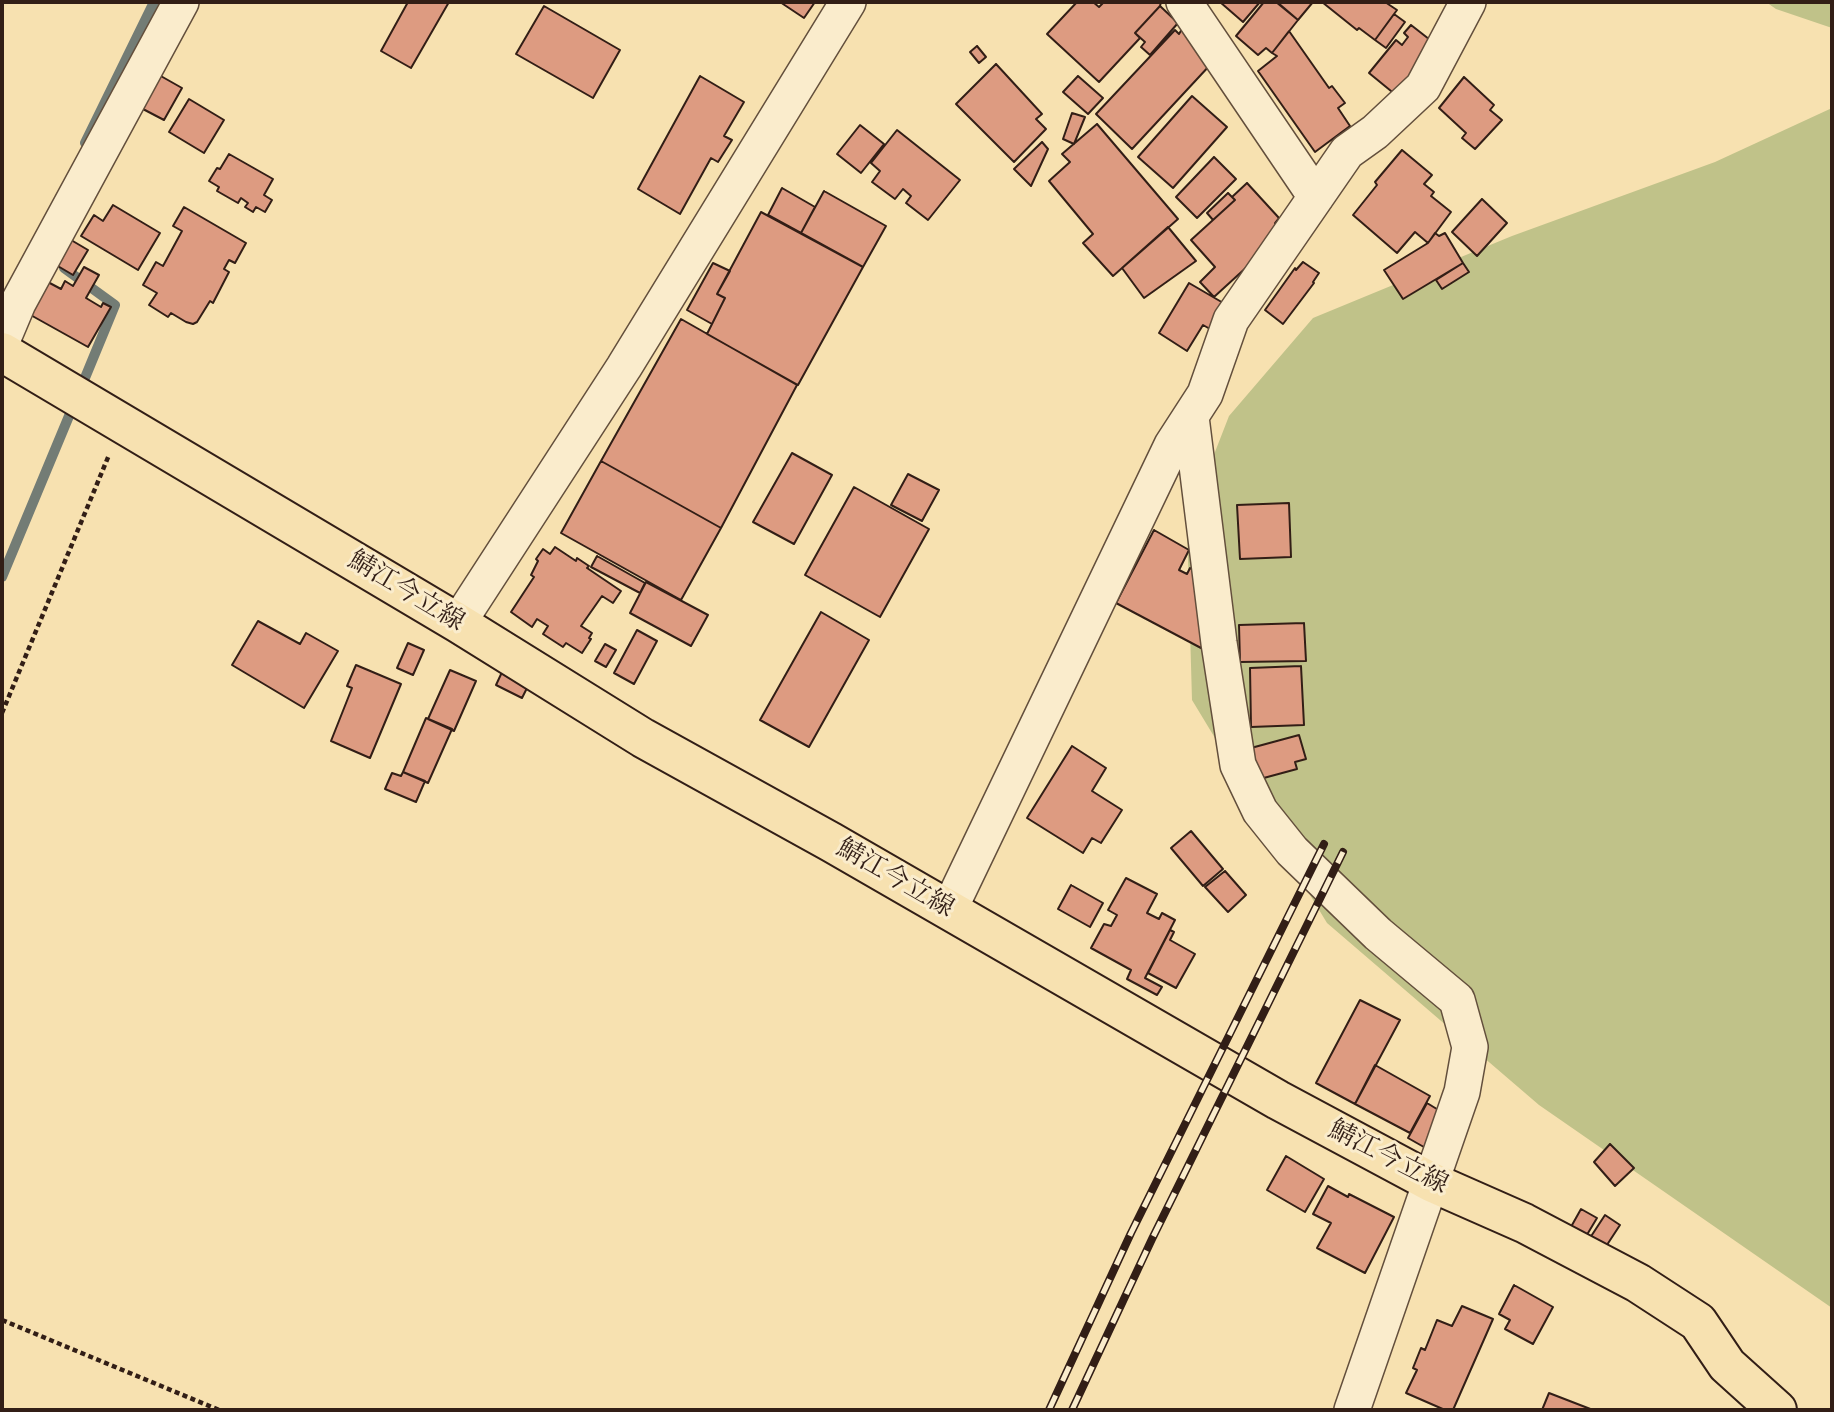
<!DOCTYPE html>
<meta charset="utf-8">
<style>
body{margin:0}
#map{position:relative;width:1834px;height:1412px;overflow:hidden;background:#f7e1b0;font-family:"IM FELL Great Primer",serif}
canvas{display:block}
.frame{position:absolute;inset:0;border:4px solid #321e16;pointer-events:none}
</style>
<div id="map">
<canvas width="1834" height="1412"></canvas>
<div class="frame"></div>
</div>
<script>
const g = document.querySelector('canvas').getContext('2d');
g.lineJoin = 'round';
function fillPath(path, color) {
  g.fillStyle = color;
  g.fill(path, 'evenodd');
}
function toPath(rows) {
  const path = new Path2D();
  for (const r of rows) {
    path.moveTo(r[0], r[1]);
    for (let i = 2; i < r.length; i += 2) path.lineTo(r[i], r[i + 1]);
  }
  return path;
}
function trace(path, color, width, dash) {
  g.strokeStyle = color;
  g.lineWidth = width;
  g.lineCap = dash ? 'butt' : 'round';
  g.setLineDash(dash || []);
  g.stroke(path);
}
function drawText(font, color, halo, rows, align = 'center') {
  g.font = font + ' "IM FELL Great Primer","Noto Serif JP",serif';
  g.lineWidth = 6;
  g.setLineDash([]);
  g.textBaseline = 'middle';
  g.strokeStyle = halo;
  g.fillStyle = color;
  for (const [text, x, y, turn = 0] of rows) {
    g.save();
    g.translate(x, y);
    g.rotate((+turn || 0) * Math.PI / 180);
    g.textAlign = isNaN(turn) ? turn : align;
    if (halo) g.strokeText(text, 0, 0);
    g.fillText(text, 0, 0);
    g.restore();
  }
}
const green = toPath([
 [1766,2,1832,2,1832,28,1776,9],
 [1832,108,1832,1308,1539,1105,1327,923,1192,700,1187,524,1229,416,1313,318,1512,236,1715,162]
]);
const stream = toPath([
 [85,143,154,2],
 [64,268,115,305,80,390],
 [2,577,74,404]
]);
const building = toPath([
 [408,2,449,2,411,68,381,51,408,2],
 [780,2,815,2,804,18,780,2],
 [1077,2,1093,2,1099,7,1104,2,1161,2,1160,6,1135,33,1140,38,1099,82,1047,34,1077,2],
 [1220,2,1260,2,1243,22,1220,2],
 [1264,2,1276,2,1298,20,1272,53,1266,48,1258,55,1236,36,1264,2],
 [1277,2,1313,2,1298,20,1277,2],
 [1322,2,1385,2,1397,10,1375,40,1359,28,1357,30,1322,2],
 [544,6,620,50,593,98,516,54,544,6],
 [1160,6,1178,23,1150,55,1141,47,1145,42,1135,33,1160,6],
 [1394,14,1405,22,1386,48,1375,40,1394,14],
 [1411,25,1434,43,1402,100,1369,73,1396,40,1402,45,1408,37,1404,33,1411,25],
 [1182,29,1211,64,1132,149,1096,114,1175,30,1179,34,1182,29],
 [1289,31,1329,88,1332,86,1345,103,1338,108,1350,126,1315,152,1258,71,1277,56,1272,53,1289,31],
 [977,46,986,57,979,63,970,52,977,46],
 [996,64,1042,114,1036,119,1046,129,1014,162,956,104,996,64],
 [159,75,182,88,164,120,141,108,159,75],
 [700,76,744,102,724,136,732,140,718,162,711,158,680,214,638,189,700,76],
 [1078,76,1103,98,1088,114,1063,92,1078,76],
 [1464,77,1494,105,1490,110,1502,120,1475,149,1462,138,1466,133,1439,108,1464,77],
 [1192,96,1227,127,1173,188,1138,157,1192,96],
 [189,99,224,120,204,153,169,132,189,99],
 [1072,113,1085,117,1074,144,1063,139,1072,113],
 [1097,124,1178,219,1113,276,1083,243,1093,234,1049,181,1070,162,1062,154,1097,124],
 [860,125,884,144,861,173,837,154,860,125],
 [897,130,960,180,928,220,906,203,911,196,903,189,895,199,872,182,880,171,871,163,897,130],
 [1042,142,1048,149,1031,186,1014,169,1042,142],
 [1402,150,1432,175,1424,184,1434,192,1431,196,1451,212,1428,243,1415,232,1397,253,1353,215,1377,185,1375,182,1402,150],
 [229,154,273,179,264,195,272,200,265,212,256,207,253,212,245,207,248,203,241,198,238,203,217,191,219,187,209,181,217,168,220,169,229,154],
 [1214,157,1236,179,1197,218,1176,197,1214,157],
 [1247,183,1279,218,1275,223,1284,233,1214,297,1200,282,1215,267,1191,240,1235,200,1232,197,1247,183],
 [782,188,815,207,801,233,768,215,782,188],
 [824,191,886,226,863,267,801,233,824,191],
 [1228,193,1235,200,1213,220,1207,213,1228,193],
 [1482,199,1507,223,1477,256,1452,232,1482,199],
 [113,205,160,233,138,270,81,236,94,215,103,221,113,205],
 [184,207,246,243,235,263,229,260,224,269,229,272,213,303,210,301,197,322,193,324,186,322,171,313,168,317,149,305,157,293,143,285,156,262,163,266,182,231,173,226,184,207],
 [761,212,863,267,798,385,707,334,725,298,717,294,761,212],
 [1168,227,1196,261,1144,298,1122,268,1168,227],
 [1435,233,1439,236,1445,233,1463,263,1403,299,1384,270,1428,243,1435,233],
 [66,237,88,250,73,275,51,262,66,237],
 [1303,262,1319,273,1313,282,1314,283,1283,324,1265,310,1295,268,1296,270,1303,262],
 [713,263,730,271,717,294,725,298,712,324,687,310,713,263],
 [1463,263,1469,272,1442,289,1436,280,1463,263],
 [84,267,99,275,86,298,101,307,103,303,111,307,88,347,27,313,46,281,61,289,65,281,73,286,84,267],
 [1189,283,1225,304,1210,329,1203,325,1187,351,1159,333,1189,283],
 [681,319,797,385,721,528,601,461,681,319],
 [792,453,832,475,794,544,753,522,792,453],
 [601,461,721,528,681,600,561,533,601,461],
 [908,474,939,490,922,521,891,505,908,474],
 [854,487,929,529,880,617,805,575,854,487],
 [1289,503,1291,557,1240,559,1237,505,1289,503],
 [1154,530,1189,550,1179,570,1187,574,1190,568,1210,581,1213,625,1201,648,1116,603,1154,530],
 [555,547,576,561,577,558,589,566,587,568,621,591,613,603,602,596,581,626,592,633,589,638,591,639,582,653,566,643,563,647,543,634,548,626,537,619,532,627,511,612,534,577,531,575,538,561,536,559,543,549,550,554,555,547],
 [597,556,645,583,640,593,591,567,597,556],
 [646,582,708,615,691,646,630,613,646,582],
 [821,612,869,640,809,747,760,720,821,612],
 [258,621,300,644,306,633,338,651,304,708,232,665,258,621],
 [1304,623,1306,661,1240,662,1239,625,1304,623],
 [637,630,657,641,634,684,614,673,637,630],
 [408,643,424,650,413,675,397,668,408,643],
 [605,644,616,650,606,667,595,661,605,644],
 [356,665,401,684,370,758,331,741,352,688,347,686,356,665],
 [1301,666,1304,725,1251,727,1250,668,1301,666],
 [450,670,476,681,454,731,428,719,450,670],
 [503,670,530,682,522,698,496,685,503,670],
 [426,718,452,729,428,783,403,772,426,718],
 [1299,735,1306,759,1295,762,1297,769,1260,779,1251,748,1299,735],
 [1072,746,1106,768,1092,791,1122,810,1101,843,1092,838,1083,853,1027,818,1072,746],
 [403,772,425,781,416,802,385,789,392,773,401,776,403,772],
 [1191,831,1223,869,1203,886,1171,848,1191,831],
 [1225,871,1246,895,1228,912,1205,887,1225,871],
 [1126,878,1157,894,1147,913,1159,919,1162,913,1175,920,1145,978,1162,987,1157,995,1127,979,1131,970,1091,948,1104,924,1111,926,1117,915,1108,910,1126,878],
 [1071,885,1103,903,1090,927,1058,909,1071,885],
 [1170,930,1174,932,1170,940,1195,954,1176,988,1148,973,1170,930],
 [1360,1000,1400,1020,1355,1104,1316,1083,1360,1000],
 [1375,1065,1430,1096,1410,1133,1355,1104,1375,1065],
 [1427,1103,1463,1125,1445,1159,1408,1138,1427,1103],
 [1610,1144,1634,1168,1615,1186,1594,1162,1610,1144],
 [1286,1156,1324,1179,1305,1212,1267,1190,1286,1156],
 [1328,1186,1348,1197,1349,1194,1394,1217,1365,1273,1317,1248,1331,1223,1313,1214,1328,1186],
 [1581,1209,1597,1218,1582,1243,1567,1234,1581,1209],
 [1605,1215,1620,1225,1601,1254,1586,1244,1605,1215],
 [1514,1285,1553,1307,1533,1344,1505,1329,1510,1320,1499,1314,1514,1285],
 [1462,1306,1493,1319,1453,1410,1445,1410,1406,1393,1417,1370,1413,1368,1421,1348,1425,1350,1437,1320,1452,1326,1462,1306],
 [1549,1393,1593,1410,1542,1410,1549,1393]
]);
const path = toPath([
 [2,713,109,455],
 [2,1320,219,1410]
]);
const minor = toPath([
 [1184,2,1316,197],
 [2,341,18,303,181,2],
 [1191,417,1219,643,1238,765,1260,811,1292,851,1378,934,1457,1000,1470,1047,1462,1092,1352,1410],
 [458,623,624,367,848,2],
 [949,910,1172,445,1205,394,1231,320,1347,152,1375,132,1423,87,1468,2]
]);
const major = toPath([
 [2,352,458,623,643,738,831,842,1278,1100,1431,1182,1524,1223,1638,1283,1698,1322,1727,1365,1777,1410]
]);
const rail = toPath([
 [1049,1410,1131,1233,1324,844],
 [1072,1410,1152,1239,1343,852]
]);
const streetNames = [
 ["鯖江今立線",406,592,31],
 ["鯖江今立線",895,879,30],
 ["鯖江今立線",1388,1158,27]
];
fillPath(green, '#c0c289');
trace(stream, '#737c75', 10);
fillPath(building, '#dd9b81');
trace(building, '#321e16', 2);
trace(minor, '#634f3c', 38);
trace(major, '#321e16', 42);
trace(path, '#321e16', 4.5, [5, 3.5]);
trace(minor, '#faeccc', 35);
trace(major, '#f7e1b0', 38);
trace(rail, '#321e16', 8);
trace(rail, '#faeccc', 5, [16]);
drawText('26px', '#321e16', '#faeccc', streetNames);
</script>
